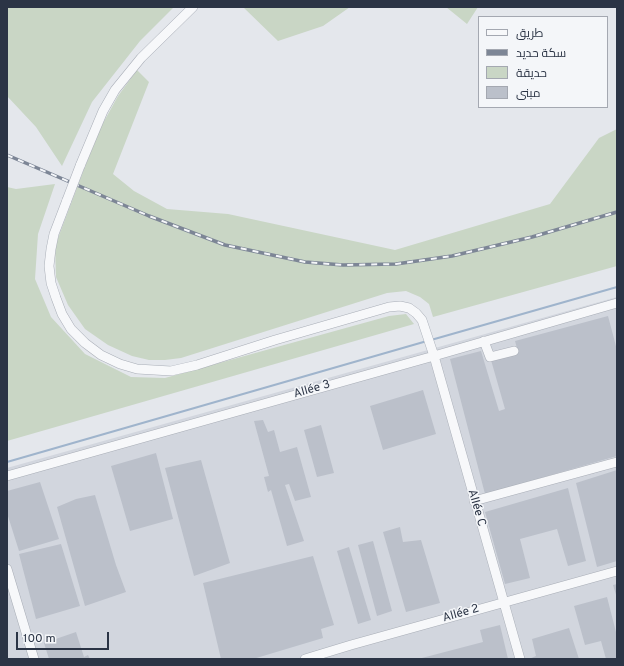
<!DOCTYPE html>
<meta charset="utf-8">
<style>
body{margin:0}
#map{position:relative;width:624px;height:666px;overflow:hidden;background:#e4e7ec;font-family:Overpass,Cairo,sans-serif}
canvas{display:block}
.frame{position:absolute;inset:0;border:8px solid #2b3445;pointer-events:none}
.legend{position:absolute;left:478px;top:16px;width:130px;height:92px;box-sizing:border-box;background:#f4f6f9;border:1px solid #a4a8b1;margin:0;padding:5px 7px;list-style:none;font-size:12px;color:#2b3445}
.legend li{display:flex;align-items:center;gap:8px;height:20px}
.legend b{width:20px;border:1px solid #a4a8b1}
.scale{position:absolute;left:16px;top:632px;width:93px;height:18px;box-sizing:border-box;border:2px solid #2b3445;border-top:0;padding-left:5px;font-size:12px;line-height:14px;white-space:nowrap;color:#2b3445;-webkit-text-stroke:3px #f4f6f9;paint-order:stroke}
</style>
<div id="map">
<canvas width="624" height="666"></canvas>
<div class="frame"></div>
<ul class="legend">
<li><b style="height:5px;background:#f7f8fa"></b>طريق</li>
<li><b style="height:5px;background:#7d8696"></b>سكة حديد</li>
<li><b style="height:11px;background:#c9d6c5"></b>حديقة</li>
<li><b style="height:11px;background:#bbc0ca"></b>مبنى</li>
</ul>
<div class="scale">100 m</div>
</div>
<script>
const g = document.querySelector('canvas').getContext('2d');
g.lineJoin = 'round';
function fillPath(path, color) {
  g.fillStyle = color;
  g.fill(path, 'evenodd');
}
function toPath(rows) {
  const path = new Path2D();
  for (const r of rows) {
    path.moveTo(r[0], r[1]);
    for (let i = 2; i < r.length; i += 2) path.lineTo(r[i], r[i + 1]);
  }
  return path;
}
function trace(path, color, width, dash) {
  g.strokeStyle = color;
  g.lineWidth = width;
  g.lineCap = dash ? 'butt' : 'round';
  g.setLineDash(dash || []);
  g.stroke(path);
}
function drawText(font, color, halo, rows, align = 'center') {
  g.font = font + ' Overpass,sans-serif';
  g.lineWidth = 3;
  g.setLineDash([]);
  g.textBaseline = 'middle';
  g.strokeStyle = halo;
  g.fillStyle = color;
  for (const [text, x, y, turn = 0] of rows) {
    g.save();
    g.translate(x, y);
    g.rotate((+turn || 0) * Math.PI / 180);
    g.textAlign = isNaN(turn) ? turn : align;
    if (halo) g.strokeText(text, 0, 0);
    g.fillText(text, 0, 0);
    g.restore();
  }
}
const built = toPath([
 [617,297,617,659,7,659,7,468]
]);
const green = toPath([
 [7,7,174,7,140,41,92,102,62,166,36,127,7,96],
 [243,7,350,7,323,26,278,41],
 [446,7,478,7,467,24],
 [137,70,149,82,113,174,134,191,167,209,228,214,395,250,550,204,599,138,617,129,617,266,433,317,429,304,420,297,406,291,387,293,181,358,165,360,149,360,132,356,108,345,85,329,68,305,56,277,55,246,86,164,102,125,118,96],
 [55,184,38,234,35,279,51,317,85,354,131,377,165,378,389,316,406,314,414,324,7,441,7,187,16,189]
]);
const stream = toPath([
 [431,340,617,287],
 [7,462,427,341]
]);
const building = toPath([
 [608,316,617,350,617,456,485,494,450,359,481,351,499,411,505,409,491,360,518,352,515,341],
 [423,390,436,434,383,450,370,406],
 [263,420,268,432,274,430,280,452,297,447,311,497,295,501,289,484,285,485,304,541,287,546,271,490,268,492,264,477,269,476,254,421],
 [321,425,334,473,317,477,304,430],
 [156,453,173,519,130,531,111,466],
 [201,460,230,563,194,576,165,468],
 [617,470,617,561,597,567,576,483],
 [40,482,59,539,19,551,7,513,7,491],
 [568,488,586,561,568,566,557,529,520,539,530,578,505,584,485,512],
 [95,495,116,565,126,592,85,606,57,507,76,499],
 [400,527,403,542,421,540,440,603,406,612,383,532],
 [373,541,392,611,377,616,358,545],
 [61,544,80,606,36,619,19,554],
 [349,547,371,620,358,624,337,551],
 [313,556,334,625,321,629,323,638,253,659,221,659,203,583],
 [617,584,617,598,613,585],
 [607,597,617,636,617,659,606,659,601,641,585,645,574,606],
 [500,625,508,659,418,659,483,642,480,630],
 [569,628,579,659,529,659,536,656,532,639],
 [76,632,84,657,88,655,90,659,49,659,44,643]
]);
const minor = toPath([
 [80,166,103,111,115,90,141,58,193,7],
 [67,200,54,234,51,249,49,266,51,283,56,298,62,314,71,329,85,343,101,355,120,364,137,369,171,371,197,365,275,340,389,307,400,306,409,308,416,313,422,320,434,356,520,659],
 [484,341,490,357,514,351],
 [7,476,434,356,617,303],
 [474,501,617,462],
 [7,569,34,659],
 [305,659,351,645,617,571]
]);
const rail = toPath([
 [7,155,149,216,225,245,305,262,343,265,396,264,452,256,532,237,617,212]
]);
const minorBridge = toPath([
 [67,200,80,166]
]);
const streetNames = [
 ["Allée 3",312,390,-16],
 ["Allée C",476,508,74],
 ["Allée 2",461,614,-16]
];
fillPath(built, '#d2d6de');
fillPath(green, '#c9d6c5');
trace(stream, '#9fb4cc', 2);
fillPath(building, '#bbc0ca');
trace(minor, '#a9aeb7', 10);
trace(minor, '#f7f8fa', 9);
trace(rail, '#7d8696', 3.5);
trace(rail, '#f4f6f9', 2, [6]);
trace(minorBridge, '#a9aeb7', 10, []);
trace(minorBridge, '#f7f8fa', 9);
drawText('12px', '#2b3445', '#f4f6f9', streetNames);
</script>
